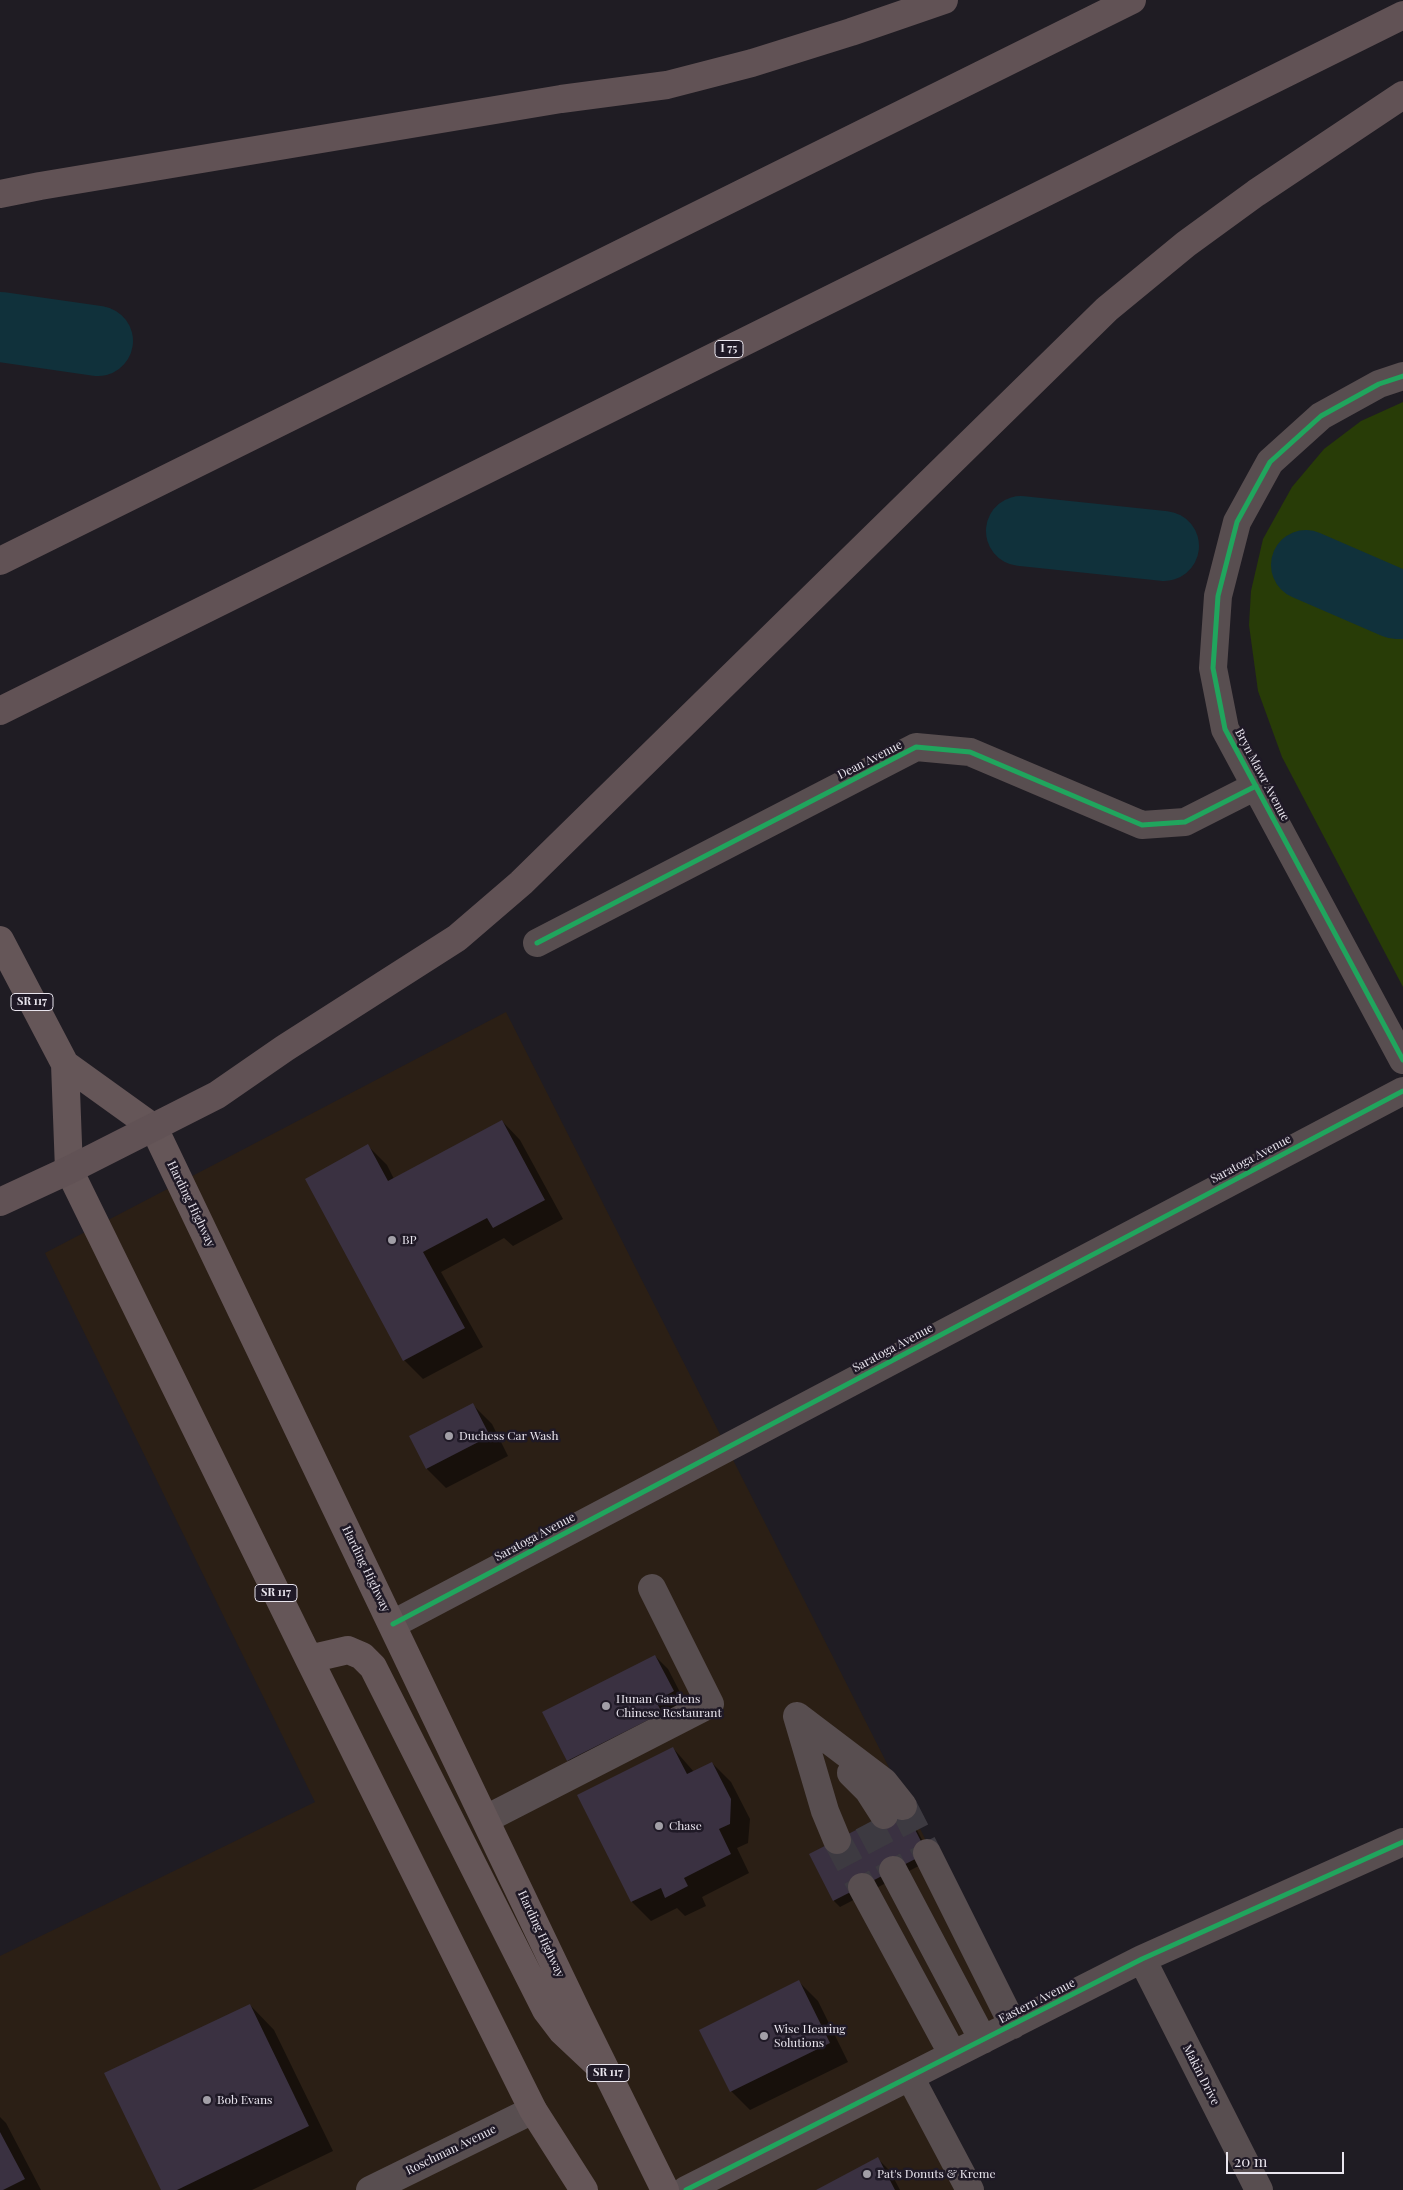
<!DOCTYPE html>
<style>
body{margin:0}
#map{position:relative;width:1403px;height:2190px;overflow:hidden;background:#1f1c23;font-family:"Playfair Display",serif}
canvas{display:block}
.scale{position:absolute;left:1226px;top:2152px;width:118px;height:22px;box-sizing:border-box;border:2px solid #e9e5ee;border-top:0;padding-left:6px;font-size:15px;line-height:18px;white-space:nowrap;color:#e9e5ee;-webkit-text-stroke:4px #1f1926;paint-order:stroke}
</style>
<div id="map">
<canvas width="1403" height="2190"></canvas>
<div class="scale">20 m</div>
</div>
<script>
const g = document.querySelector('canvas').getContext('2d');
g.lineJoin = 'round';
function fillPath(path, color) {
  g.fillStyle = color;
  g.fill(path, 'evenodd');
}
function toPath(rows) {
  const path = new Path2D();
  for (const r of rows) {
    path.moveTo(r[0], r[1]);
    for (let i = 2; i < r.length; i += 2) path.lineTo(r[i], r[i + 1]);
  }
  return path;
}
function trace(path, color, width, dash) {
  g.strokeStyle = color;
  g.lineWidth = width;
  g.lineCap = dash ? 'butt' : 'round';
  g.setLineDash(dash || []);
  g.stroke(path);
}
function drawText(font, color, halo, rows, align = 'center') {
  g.font = font + ' "Playfair Display",serif';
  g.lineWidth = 5;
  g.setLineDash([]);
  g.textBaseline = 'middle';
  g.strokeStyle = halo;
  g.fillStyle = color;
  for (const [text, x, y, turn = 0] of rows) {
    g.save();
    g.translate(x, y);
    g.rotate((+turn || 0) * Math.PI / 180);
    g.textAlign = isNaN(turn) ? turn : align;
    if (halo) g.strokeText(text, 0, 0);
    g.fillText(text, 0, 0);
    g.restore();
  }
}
const commercial = toPath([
 [506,1012,1018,2022,910,2077,970,2190,0,2190,0,1956,315,1802,45,1253]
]);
const green = toPath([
 [1403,402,1403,987,1282,757,1258,691,1249,625,1251,591,1263,539,1292,487,1324,449,1361,421]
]);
const shadow = toPath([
 [502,1121,520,1140,563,1219,513,1246,504,1238,441,1272,483,1347,423,1379,404,1360,368,1146,387,1165,394,1179],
 [473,1405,492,1424,508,1456,446,1488,427,1469,411,1437],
 [655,1656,668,1669,686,1704,581,1773,568,1760],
 [673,1748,694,1772,712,1763,731,1782,750,1819,748,1843,737,1848,749,1873,702,1897,706,1906,685,1916,677,1908,651,1921,632,1902,579,1796],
 [908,1813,932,1859,840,1907,834,1901,810,1855],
 [799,1982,818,2001,848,2062,750,2110,731,2091],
 [250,2005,274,2030,333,2151,252,2190,162,2190],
 [0,2117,6,2123,41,2190,0,2190],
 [878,2159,890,2171,900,2190,819,2190]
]);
const river = toPath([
 [0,327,98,341],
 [1021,531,1164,546],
 [1306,565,1396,604,1403,604]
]);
const building = toPath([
 [502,1120,545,1200,493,1228,487,1218,423,1252,465,1328,403,1361,305,1179,368,1144,388,1181],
 [473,1403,490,1436,426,1469,409,1436],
 [655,1655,674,1691,656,1701,662,1713,567,1761,542,1712],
 [673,1747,687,1774,712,1762,731,1799,730,1824,719,1829,731,1854,684,1878,688,1886,665,1898,661,1888,631,1902,577,1795],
 [903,1806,927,1853,833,1901,809,1854],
 [799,1980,830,2043,730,2092,699,2030],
 [250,2004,309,2126,177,2190,161,2190,104,2073],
 [0,2132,25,2179,3,2190,0,2190],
 [878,2157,895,2190,816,2190]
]);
const minorTunnel = toPath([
 [903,1806,927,1853],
 [868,1823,893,1870],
 [837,1840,862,1887]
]);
const minor = toPath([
 [1403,376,1379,384,1321,416,1270,462,1237,522,1218,596,1213,668,1225,729,1403,1060],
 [537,943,916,747,970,752,1142,825,1185,822,1256,786],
 [393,1624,1403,1091],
 [797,1716,884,1782,903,1806],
 [797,1716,825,1811,837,1840],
 [851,1773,868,1790,884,1815],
 [486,1819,710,1704,652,1588],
 [927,1853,1013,2025],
 [893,1870,983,2040],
 [862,1887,953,2055],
 [1142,1959,1259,2190],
 [910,2077,970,2190],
 [370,2190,533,2110],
 [686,2190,1142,1959,1403,1842]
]);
const major = toPath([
 [0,940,65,1064,69,1170,309,1659,533,2110,584,2190],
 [65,1064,154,1128,578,2014,665,2190],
 [309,1659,348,1650,362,1656,373,1667,546,2010,562,2031,596,2063]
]);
const highway = toPath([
 [0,194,40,186,561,99,667,85,752,63,851,32,944,0],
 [0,561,1132,0],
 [0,711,1403,15],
 [0,1202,69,1170,217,1095,285,1048,457,938,521,883,1107,309,1186,244,1256,193,1403,95]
]);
const cycleway = toPath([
 [1403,376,1379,384,1321,416,1270,462,1237,522,1218,596,1213,668,1225,729,1403,1060],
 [537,943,916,747,970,752,1142,825,1185,822,1256,786],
 [393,1624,1403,1091],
 [686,2190,1142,1959,1403,1842]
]);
const markers = [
 [392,1240,5,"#a29fa7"],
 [449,1436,5,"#a29fa7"],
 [606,1706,5,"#a29fa7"],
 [659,1826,5,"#a29fa7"],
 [764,2036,5,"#a29fa7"],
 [207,2100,5,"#a29fa7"],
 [867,2174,5,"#a29fa7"]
];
const shields = [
 [729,349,28],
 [32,1002,42],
 [276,1593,42],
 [608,2073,42]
];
const shieldNames = [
 ["I 75",729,349],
 ["SR 117",32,1002],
 ["SR 117",276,1593],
 ["SR 117",608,2073]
];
const streetNames = [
 ["Dean Avenue",870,760,-27],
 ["Bryn Mawr Avenue",1262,775,62],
 ["Saratoga Avenue",1251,1159,-28],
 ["Harding Highway",191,1204,64],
 ["Saratoga Avenue",893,1348,-28],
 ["Saratoga Avenue",535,1537,-28],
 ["Harding Highway",366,1569,64],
 ["Harding Highway",541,1934,65],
 ["Eastern Avenue",1037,2001,-27],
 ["Makin Drive",1201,2075,63],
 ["Roschman Avenue",451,2150,-26]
];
const poiNames = [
 ["BP",402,1240],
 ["Duchess Car Wash",459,1436],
 ["Hunan Gardens",616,1699],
 ["Chinese Restaurant",616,1713],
 ["Chase",669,1826],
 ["Wise Hearing",774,2029],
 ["Solutions",774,2043],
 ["Bob Evans",217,2100],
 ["Pat's Donuts & Kreme",877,2174]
];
fillPath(commercial, '#2b1f15');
fillPath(green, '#283c07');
fillPath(shadow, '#0007');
trace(river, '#10313b', 70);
fillPath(building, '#3a3141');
trace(minorTunnel, '#3d3a41', 28, [28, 14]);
trace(minor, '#584e50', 28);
trace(major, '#655658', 28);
trace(highway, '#615255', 28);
trace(cycleway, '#20a55d', 5);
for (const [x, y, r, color] of markers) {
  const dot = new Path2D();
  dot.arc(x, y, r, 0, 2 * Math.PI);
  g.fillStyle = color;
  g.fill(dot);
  trace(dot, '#1f1926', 2);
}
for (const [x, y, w] of shields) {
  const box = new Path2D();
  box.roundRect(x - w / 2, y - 8.5, w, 17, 4);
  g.fillStyle = '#1f1926';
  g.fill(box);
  trace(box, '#e9e5ee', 1);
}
drawText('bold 11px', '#e9e5ee', null, shieldNames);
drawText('12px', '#e9e5ee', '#1f1926', streetNames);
drawText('12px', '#e9e5ee', '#1f1926', poiNames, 'left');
</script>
